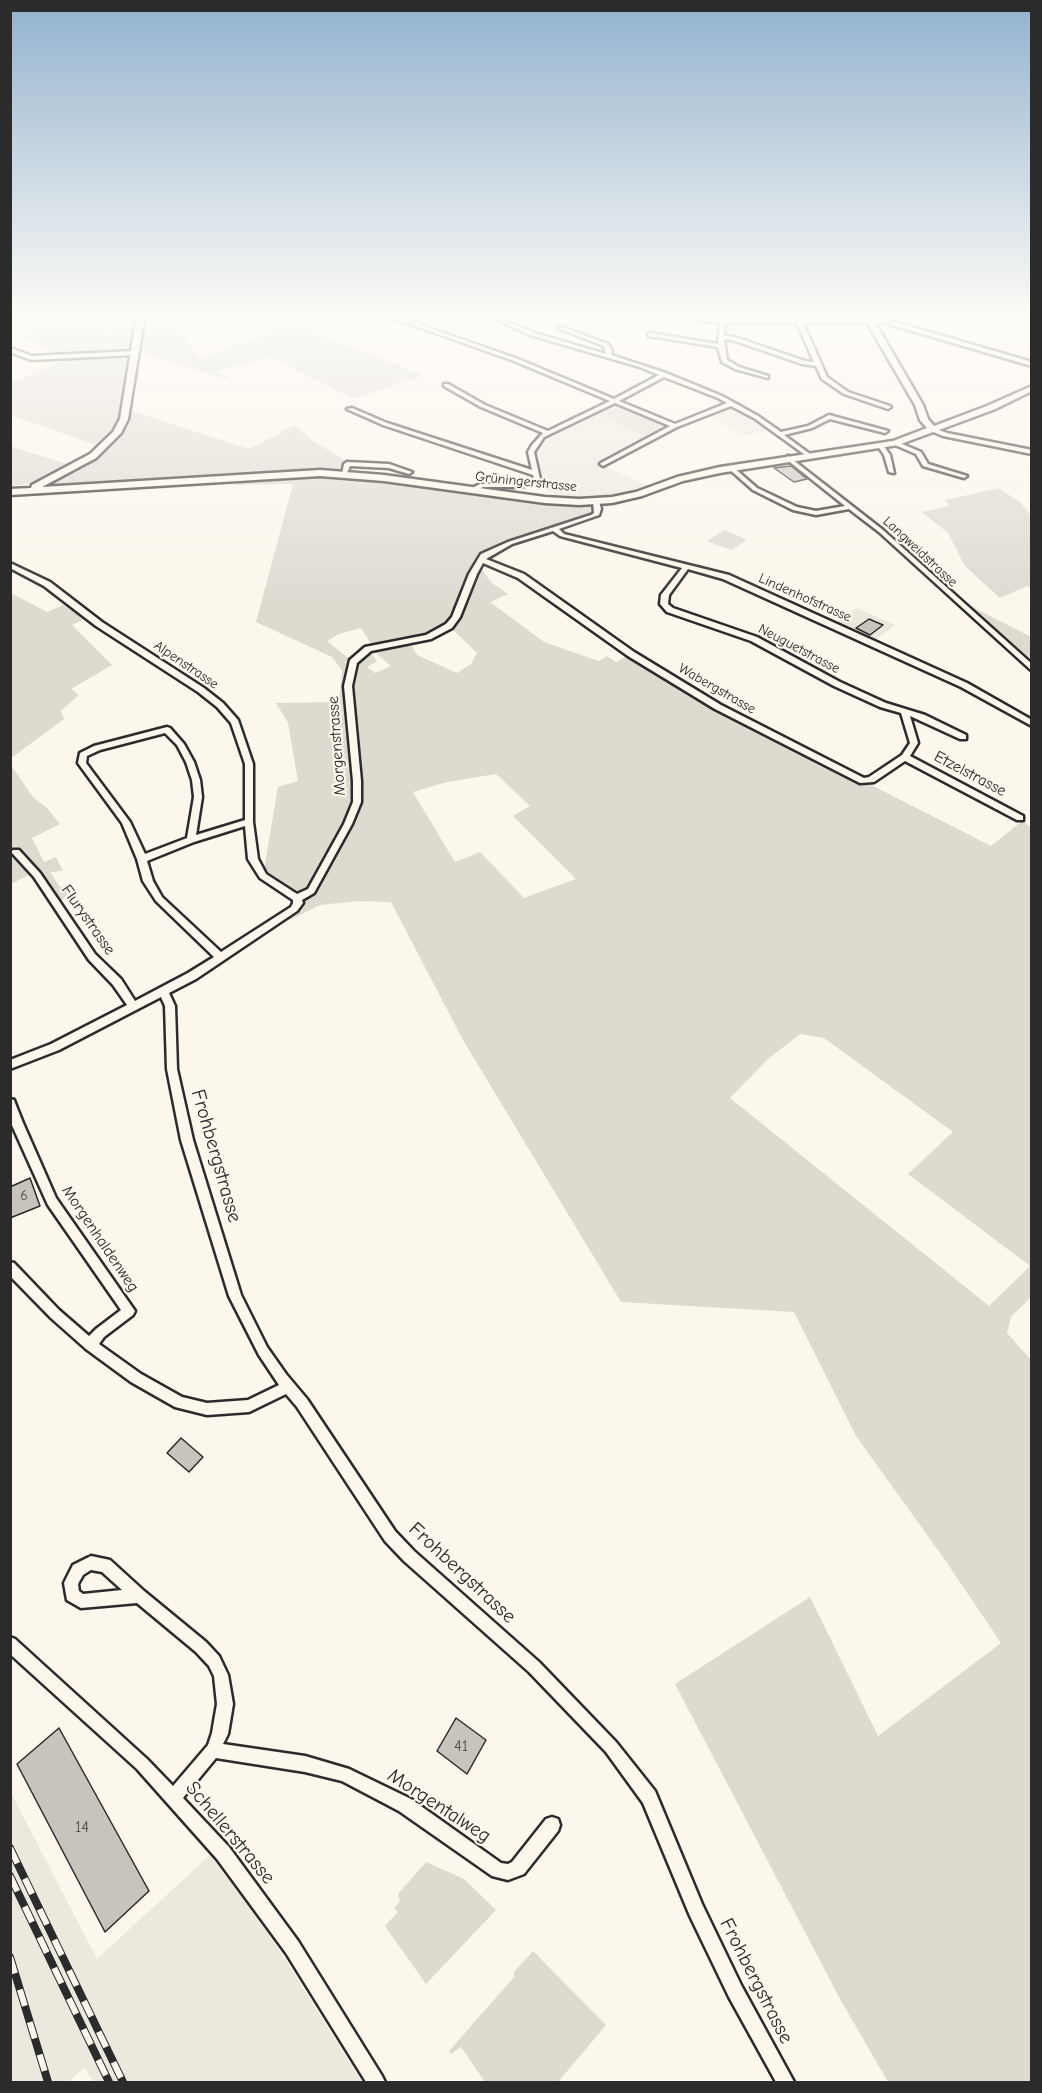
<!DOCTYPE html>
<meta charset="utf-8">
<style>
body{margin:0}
#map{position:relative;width:1042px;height:2093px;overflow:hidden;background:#fbf7ec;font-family:"Comic Neue",sans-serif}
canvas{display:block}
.frame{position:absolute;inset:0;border:12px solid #2b2b2b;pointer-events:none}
</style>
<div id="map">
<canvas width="1042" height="2093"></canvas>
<div class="frame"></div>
</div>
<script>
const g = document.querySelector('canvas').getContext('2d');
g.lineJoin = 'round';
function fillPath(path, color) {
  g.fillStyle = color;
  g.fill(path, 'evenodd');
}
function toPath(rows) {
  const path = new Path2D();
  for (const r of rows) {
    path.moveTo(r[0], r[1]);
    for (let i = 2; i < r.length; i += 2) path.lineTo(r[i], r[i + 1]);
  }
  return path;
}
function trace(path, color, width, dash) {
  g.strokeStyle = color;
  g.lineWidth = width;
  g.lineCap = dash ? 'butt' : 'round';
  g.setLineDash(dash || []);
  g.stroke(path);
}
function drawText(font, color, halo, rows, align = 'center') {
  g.font = font + ' "Comic Neue",sans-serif';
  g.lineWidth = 4.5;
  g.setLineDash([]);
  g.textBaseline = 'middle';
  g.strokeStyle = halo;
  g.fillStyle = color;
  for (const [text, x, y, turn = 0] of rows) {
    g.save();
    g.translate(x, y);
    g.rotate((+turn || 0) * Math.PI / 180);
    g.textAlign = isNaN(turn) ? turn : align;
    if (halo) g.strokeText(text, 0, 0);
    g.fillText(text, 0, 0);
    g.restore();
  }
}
const built = toPath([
 [615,401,675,426,603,465,654,489,639,494,579,502,579,497,555,495,546,490,542,478,536,474,531,456,542,436],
 [732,406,748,416,768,430,743,436,707,416],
 [857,608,895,625,871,643,832,625],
 [10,1791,97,1959,210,1855,270,1936,362,2082,93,2082,85,2067,68,2082,11,2082]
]);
const green = toPath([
 [11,314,77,314,72,322,110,334,140,324,141,314,154,314,183,335,200,358,294,324,423,375,354,399,271,357,219,371,235,382,142,353,134,353,126,409,249,449,295,425,313,441,342,458,347,464,346,470,476,487,473,490,545,500,596,501,597,514,489,552,478,565,492,583,508,594,490,602,544,642,599,661,607,656,616,662,631,654,718,707,991,846,1022,821,1031,827,1032,1296,1011,1317,1007,1333,1032,1361,1031,2082,888,2082,839,1997,675,1684,810,1597,878,1736,1001,1643,945,1560,856,1436,794,1312,621,1302,463,1040,391,902,358,901,320,905,288,921,285,915,298,903,263,876,278,787,298,781,288,723,276,703,339,702,342,670,332,657,256,622,293,484,235,485,237,477,26,491,58,476,102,447,11,415,11,382,48,368,65,356,22,338,40,330,11,319],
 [449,626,477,653,471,664,457,673,417,655,409,641,440,632],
 [361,628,378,655,391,666,375,673,367,667,377,661,368,649,353,662,327,641,339,634],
 [496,774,530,806,513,816,576,879,524,898,480,852,455,862,413,792,447,782],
 [800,1034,824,1038,953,1132,908,1174,1030,1266,989,1306,730,1098,768,1059],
 [618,406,663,426,644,435,600,415],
 [10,446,74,466,41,482,11,486],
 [999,488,1021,503,1032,517,1031,588,1027,586,1000,598,965,566,948,533,922,512,950,506,945,500],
 [725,530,747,540,731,550,707,541],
 [11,593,47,612,63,605,84,619,72,625,112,665,71,689,79,695,61,711,64,719,11,758],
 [949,595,1031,637,1031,669],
 [10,764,33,797,47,808,60,824,32,838,44,862,56,857,63,871,50,872,60,887,71,885,68,893,58,905,11,846],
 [10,848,31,874,11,884,10,884],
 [426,1862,464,1879,496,1910,426,1984,385,1926,398,1912,394,1909,400,1901,398,1894],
 [533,1951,606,2025,558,2082,485,2082,461,2047,451,2054,449,2051,514,1977,514,1972]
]);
const building = toPath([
 [791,466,807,479,794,482,774,468,791,466],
 [869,619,883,625,870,635,856,628,869,619],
 [30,1178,40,1206,10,1218,10,1187,30,1178],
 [181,1438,203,1457,189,1472,167,1453,181,1438],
 [456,1718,486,1740,467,1774,437,1751,456,1718],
 [59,1728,149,1891,105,1932,17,1764,59,1728]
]);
const street = toPath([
 [382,314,390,314,518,359,614,399,659,375,640,367,530,335,484,314,491,314,534,333,606,354,604,346,557,328,562,327,608,344,612,351,611,355,666,373,722,396,758,416,781,432,808,426,829,415,888,431,885,433,830,419,812,428,784,435,810,454,811,455,808,457,754,418,731,406,677,427,603,466,600,464,601,463,670,426,615,403,544,437,534,452,540,479,535,483,520,487,483,487,472,492,470,491,470,489,480,484,520,483,531,481,534,478,533,475,383,425,347,409,352,408,387,423,532,470,528,452,532,445,543,433,481,407,444,386,444,384,448,384,485,405,548,431,610,401,514,361,382,314],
 [664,377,718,398,727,403,675,424,619,401,664,377],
 [676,314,720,319,720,314,726,314,725,320,740,320,885,319,1032,362,1032,366,885,323,803,323,827,377,848,392,890,406,891,407,888,409,844,394,822,379,816,366,802,364,732,340,724,339,727,360,739,367,768,376,768,378,735,369,722,362,718,347,648,336,648,334,650,333,718,344,720,322,705,322,676,314],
 [725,323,797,323,814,362,805,361,735,337,724,336,725,323],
 [10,348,32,356,134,351,137,353,134,355,31,360,10,352,10,348],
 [933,428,947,433,1032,450,1032,454,943,436,931,431,931,429,933,428],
 [895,441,921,452,928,464,967,476,964,478,923,466,916,454,893,444,893,442,895,441],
 [879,445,883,445,890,455,894,473,889,472,884,455,878,446,879,445],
 [788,456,883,530,1032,664,1032,671,879,532,849,509,816,515,793,510,753,490,728,468,733,467,757,488,797,507,816,511,845,506,786,459,785,458,788,456],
 [347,462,389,464,412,472,409,474,389,468,350,466,346,475,342,475,344,464,347,462],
 [596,499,599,501,601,509,599,515,559,529,564,534,729,575,967,683,1032,720,1032,726,961,687,723,579,688,569,669,595,668,604,673,608,757,637,840,682,886,703,925,715,966,735,966,739,960,739,910,716,918,743,910,756,1023,816,1023,820,1017,820,905,761,874,782,860,783,715,709,628,656,518,578,483,563,477,574,460,617,452,628,431,639,371,651,357,663,352,686,361,781,361,802,352,824,314,893,302,900,303,903,297,911,196,979,169,993,175,1006,177,1069,193,1140,241,1295,267,1347,286,1374,307,1399,395,1531,414,1551,539,1662,616,1742,655,1791,702,1904,741,1985,794,2082,776,2082,729,1997,690,1916,643,1803,606,1752,529,1672,404,1561,385,1541,297,1407,286,1394,249,1412,207,1415,175,1407,131,1382,86,1349,51,1318,10,1276,10,1262,14,1263,59,1310,89,1336,96,1329,121,1310,48,1205,11,1123,10,1099,14,1100,15,1103,23,1123,56,1198,135,1311,133,1315,104,1337,99,1344,141,1374,182,1397,207,1403,248,1400,279,1385,259,1355,229,1296,181,1140,167,1069,165,1006,161,997,59,1050,10,1069,10,1060,51,1044,127,1005,113,985,89,960,34,877,13,854,11,852,13,850,19,850,40,873,95,954,121,979,135,1001,188,973,214,957,156,901,143,881,137,859,122,823,78,763,80,753,94,746,167,727,170,728,184,744,194,762,200,780,202,797,196,835,245,820,245,764,231,723,217,707,198,692,96,626,44,586,10,568,10,563,50,582,102,622,204,688,223,703,238,720,253,764,253,822,258,859,266,874,297,894,308,889,344,824,353,802,353,781,344,686,350,660,365,647,426,635,446,624,452,617,469,574,481,554,508,542,591,515,594,513,593,501,596,499],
 [553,531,560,536,682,568,661,595,660,604,667,612,751,641,834,686,880,707,901,713,910,743,902,755,869,777,864,778,721,705,634,652,524,574,486,559,512,544,553,531],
 [165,733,177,745,186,762,192,780,194,797,187,838,145,854,130,822,86,763,87,756,100,750,165,733],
 [245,826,248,859,260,878,293,900,293,903,291,907,221,952,162,897,153,881,147,861,194,842,245,826],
 [91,1556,110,1560,144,1591,206,1642,219,1656,228,1675,233,1704,228,1734,223,1744,305,1756,349,1769,411,1799,501,1863,508,1864,512,1862,546,1819,552,1817,558,1819,560,1825,558,1831,524,1874,508,1880,492,1876,399,1811,342,1781,305,1772,216,1758,183,1798,229,1847,298,1941,382,2076,385,2082,366,2082,286,1953,217,1859,137,1769,10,1654,10,1637,15,1639,147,1759,173,1786,208,1745,212,1733,217,1704,214,1676,209,1666,196,1652,137,1603,81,1608,67,1600,64,1583,73,1565,91,1556],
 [91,1570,102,1572,122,1590,83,1594,79,1591,78,1584,83,1575,91,1570]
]);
const secondary = toPath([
 [137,314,145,314,128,419,121,433,96,458,42,487,320,470,384,475,545,497,579,499,612,497,636,492,677,477,720,467,893,441,927,428,920,420,915,405,862,314,870,314,923,405,928,419,934,426,987,406,1032,386,1032,391,993,410,898,445,720,473,683,481,642,496,612,503,579,505,545,503,384,481,320,476,10,495,10,489,31,488,32,485,90,454,113,432,120,419,137,314]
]);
const rail = toPath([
 [10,1848,123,2082],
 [10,1876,109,2082],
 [10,1957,48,2082]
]);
const farStreetnames = [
 ["Grüningerstrasse",526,482,6],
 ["Langweidstrasse",920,552,43],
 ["Lindenhofstrasse",805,598,24],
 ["Neuguetstrasse",799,649,28],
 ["Alpenstrasse",186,665,34],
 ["Wabergstrasse",717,689,30]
];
const numberNames = [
 ["6",24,1196]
];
const streetNames = [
 ["Morgenstrasse",337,746,-94],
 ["Etzelstrasse",970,774,28],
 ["Flurystrasse",88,920,55],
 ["Morgenhaldenweg",100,1239,56]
];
const nearNumbernames = [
 ["41",461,1746],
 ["14",82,1827]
];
const nearStreetnames = [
 ["Frohbergstrasse",216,1156,74],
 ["Frohbergstrasse",462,1573,43],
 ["Morgentalweg",439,1806,33],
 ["Schellerstrasse",230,1833,50],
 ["Frohbergstrasse",756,1981,63]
];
fillPath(built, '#ebe8de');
fillPath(green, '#dddad0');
fillPath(building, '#c7c4bc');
trace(building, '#2b2b2b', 1.5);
trace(street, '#2b2b2b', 5);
trace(secondary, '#2b2b2b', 5);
fillPath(street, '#fbf7ec');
fillPath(secondary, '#fbf7ec');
trace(rail, '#2b2b2b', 8);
trace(rail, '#fbf7ec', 6, [17]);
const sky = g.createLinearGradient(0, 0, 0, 607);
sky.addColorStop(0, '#92b2ce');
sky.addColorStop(0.52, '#fdfbf6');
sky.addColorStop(1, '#fdfbf600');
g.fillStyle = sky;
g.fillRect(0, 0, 1042, 607);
drawText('14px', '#2b2b2b', '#fbf7ec', farStreetnames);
drawText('14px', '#52514f', null, numberNames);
drawText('16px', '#2b2b2b', '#fbf7ec', streetNames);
drawText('16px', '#52514f', null, nearNumbernames);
drawText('20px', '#2b2b2b', '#fbf7ec', nearStreetnames);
</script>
